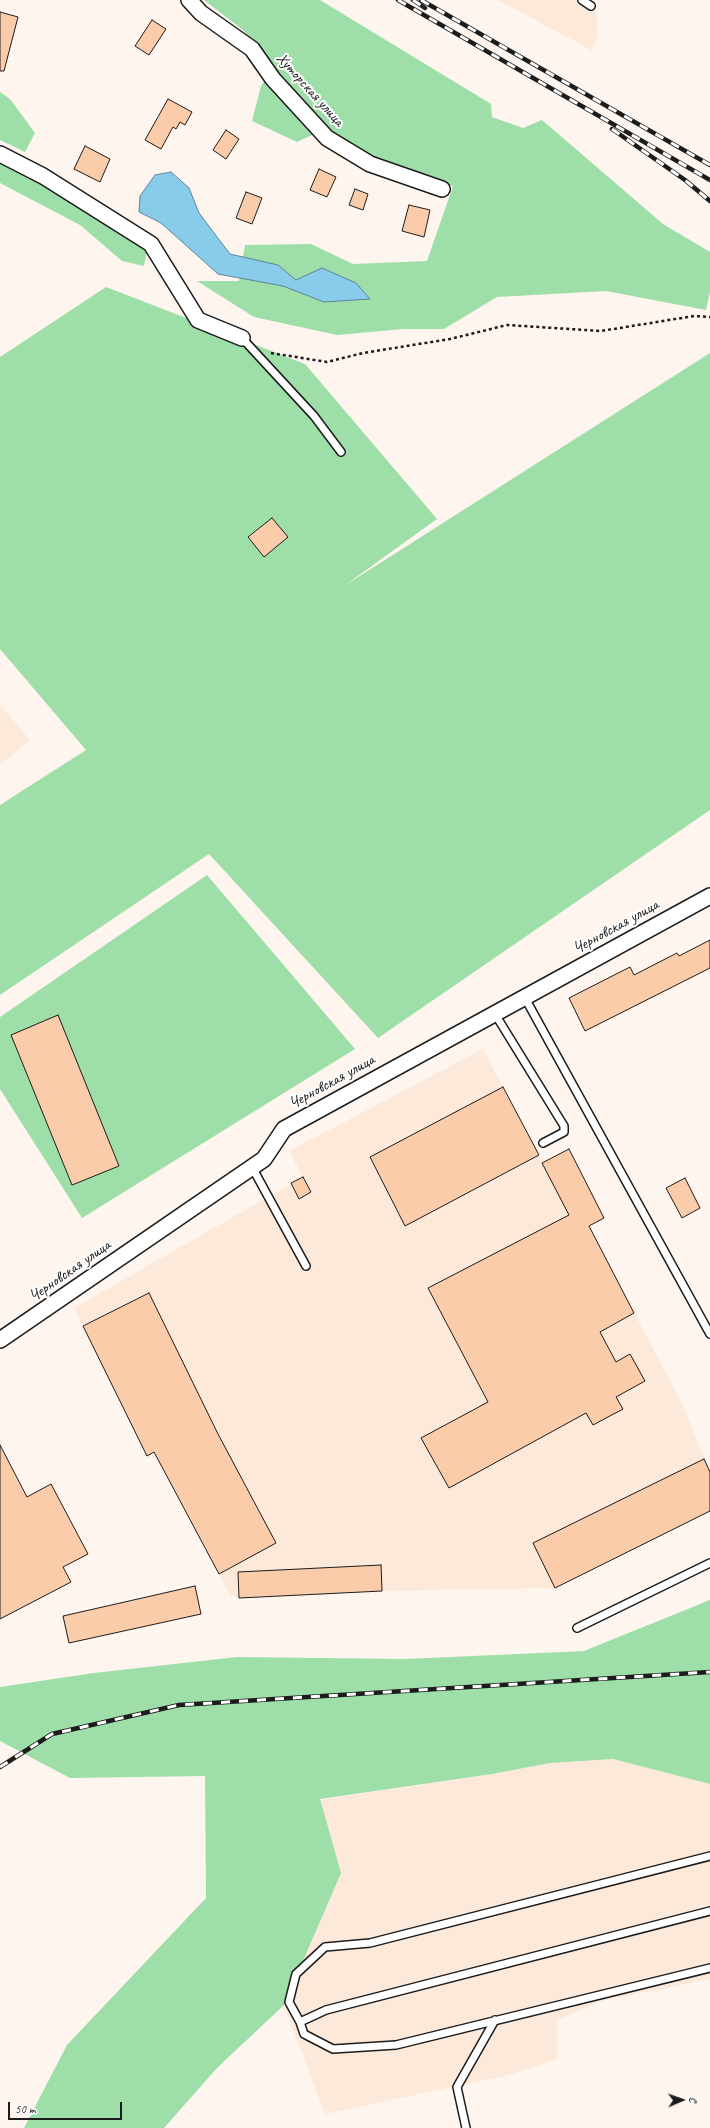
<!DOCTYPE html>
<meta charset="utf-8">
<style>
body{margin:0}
#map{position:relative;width:710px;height:2128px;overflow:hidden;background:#fef5ee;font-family:Caveat,sans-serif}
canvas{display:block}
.north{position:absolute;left:662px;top:2080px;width:40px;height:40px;-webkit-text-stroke:3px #fff;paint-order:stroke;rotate:88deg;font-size:11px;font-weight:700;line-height:16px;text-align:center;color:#1c1c1c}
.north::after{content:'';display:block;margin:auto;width:14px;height:18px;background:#1c1c1c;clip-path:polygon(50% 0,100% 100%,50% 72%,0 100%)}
.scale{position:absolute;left:8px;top:2102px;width:114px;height:18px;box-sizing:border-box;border:2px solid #1c1c1c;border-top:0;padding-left:5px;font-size:12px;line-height:14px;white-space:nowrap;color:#1c1c1c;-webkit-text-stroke:3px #fff;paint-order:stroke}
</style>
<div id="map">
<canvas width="710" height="2128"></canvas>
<div class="north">С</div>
<div class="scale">50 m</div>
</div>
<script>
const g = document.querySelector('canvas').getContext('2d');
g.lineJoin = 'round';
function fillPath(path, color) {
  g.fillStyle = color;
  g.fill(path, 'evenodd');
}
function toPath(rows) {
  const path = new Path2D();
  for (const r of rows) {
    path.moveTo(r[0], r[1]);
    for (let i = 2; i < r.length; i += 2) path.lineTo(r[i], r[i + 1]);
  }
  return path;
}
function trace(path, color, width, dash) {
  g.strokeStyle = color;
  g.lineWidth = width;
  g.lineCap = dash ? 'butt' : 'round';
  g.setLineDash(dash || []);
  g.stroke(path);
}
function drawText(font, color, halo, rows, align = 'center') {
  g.font = font + ' Caveat,sans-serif';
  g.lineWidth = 4;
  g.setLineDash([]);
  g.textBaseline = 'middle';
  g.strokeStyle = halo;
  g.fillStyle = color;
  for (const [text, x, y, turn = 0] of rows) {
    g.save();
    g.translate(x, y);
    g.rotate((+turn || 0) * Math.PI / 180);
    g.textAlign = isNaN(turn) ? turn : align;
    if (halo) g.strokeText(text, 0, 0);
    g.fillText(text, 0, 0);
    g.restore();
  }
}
const built = toPath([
 [498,0,595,0,598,37,591,50],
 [0,705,30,740,0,765],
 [483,1049,542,1163,569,1149,604,1218,589,1226,682,1404,710,1472,710,1511,555,1588,382,1591,239,1598,230,1595,160,1462,156,1451,147,1456,74,1308,303,1177,289,1151],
 [613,1759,710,1784,710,1979,602,2001,557,2020,557,2059,509,2075,325,2114,284,2005,341,1873,319,1800,492,1774,550,1763]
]);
const green = toPath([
 [204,0,320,0,491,104,492,117,523,128,542,120,663,224,710,252,710,292,706,310,606,291,497,297,444,329,403,329,337,335,254,317,197,281,239,281,245,245,311,244,353,264,427,261,453,186,381,161,325,129,297,142,252,121,261,86,275,65,243,30],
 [0,92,10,99,35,133,25,152,0,140],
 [0,161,56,191,126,233,147,250,144,266,122,261,80,225,0,183],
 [106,287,305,364,437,519,344,586,710,353,710,810,378,1038,209,854,0,995,0,805,86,750,0,649,0,357],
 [207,875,355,1049,82,1218,0,1089,0,1017],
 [710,1600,710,1784,613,1759,550,1763,492,1774,320,1799,341,1873,284,2005,217,2068,164,2128,24,2128,67,2045,206,1898,205,1776,70,1778,0,1741,0,1687,94,1673,237,1657,406,1659,584,1651]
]);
const water = toPath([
 [171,172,189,188,199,213,230,254,278,265,296,280,322,268,356,283,370,299,324,302,283,286,218,274,161,223,139,212,140,196,155,175,171,172]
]);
const building = toPath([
 [0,12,18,17,4,71,0,71,0,12],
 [152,20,166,29,149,55,135,46,152,20],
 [168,99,192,112,185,125,180,122,176,129,173,127,161,149,145,140,168,99],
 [226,130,239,139,226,159,213,150,226,130],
 [85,146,110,159,100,182,74,169,85,146],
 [319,169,336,177,327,197,310,190,319,169],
 [355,189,368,194,363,210,349,205,355,189],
 [246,192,262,198,252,224,236,218,246,192],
 [409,205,430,210,424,237,402,231,409,205],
 [272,518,288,537,264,557,248,537,272,518],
 [710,940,710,968,585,1031,569,998,630,967,634,975,677,953,679,956,710,940],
 [58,1015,119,1166,72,1185,11,1035,58,1015],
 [503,1087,539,1155,405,1226,370,1157,503,1087],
 [569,1149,604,1218,589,1226,634,1313,600,1332,616,1362,630,1354,645,1381,616,1397,623,1409,593,1425,586,1413,449,1488,421,1438,488,1402,428,1288,569,1215,542,1163,569,1149],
 [303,1177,311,1192,299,1199,291,1183,303,1177],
 [685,1178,700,1208,682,1218,666,1188,685,1178],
 [149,1293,218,1434,276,1543,219,1574,154,1452,147,1456,83,1326,149,1293],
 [0,1445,27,1497,51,1484,88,1554,63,1567,71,1582,0,1619,0,1445],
 [704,1459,710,1472,710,1511,555,1588,533,1543,704,1459],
 [381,1565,382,1591,239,1598,238,1572,381,1565],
 [195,1586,201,1614,69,1643,63,1616,195,1586]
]);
const path = toPath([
 [271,353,327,362,363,353,450,339,507,325,601,331,694,316,710,317]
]);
const service = toPath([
 [582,0,591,6],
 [242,338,314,416,341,452],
 [525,998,710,1334],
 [495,1014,564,1126,564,1132,543,1143],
 [252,1167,306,1266],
 [577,1628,710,1563],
 [710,1856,370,1943,325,1947,296,1974,289,2002,300,2022,326,2010,710,1911],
 [300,2022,304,2034,333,2049,396,2045,710,1968],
 [466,2128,457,2087,495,2020]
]);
const minor = toPath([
 [189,0,201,13,252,49,273,79,327,138,370,164,442,189],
 [0,154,43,176,151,244,198,320,242,338],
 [0,1340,264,1159,284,1129,710,896]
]);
const rail = toPath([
 [398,0,710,180],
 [413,0,425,8],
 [421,0,710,165],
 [612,129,685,180,710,201],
 [0,1767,52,1734,179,1705,710,1672]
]);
const streetNames = [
 ["Хуторская улица",310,90,48],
 ["Черновская улица",616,927,-29],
 ["Черновская улица",332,1082,-29],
 ["Черновская улица",70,1271,-35]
];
fillPath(built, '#fde9da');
fillPath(green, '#9edea8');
fillPath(water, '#89cbea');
trace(water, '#5d8598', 1);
fillPath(building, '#fbccaa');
trace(building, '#1c1c1c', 1);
trace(service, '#1c1c1c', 10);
trace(minor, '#1c1c1c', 18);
trace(path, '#1c1c1c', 2.5, [3, 3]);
trace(service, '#fff', 7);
trace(minor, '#fff', 15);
trace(rail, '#1c1c1c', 4.5);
trace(rail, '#fff', 3, [9]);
drawText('16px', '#1c1c1c', '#fff', streetNames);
</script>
